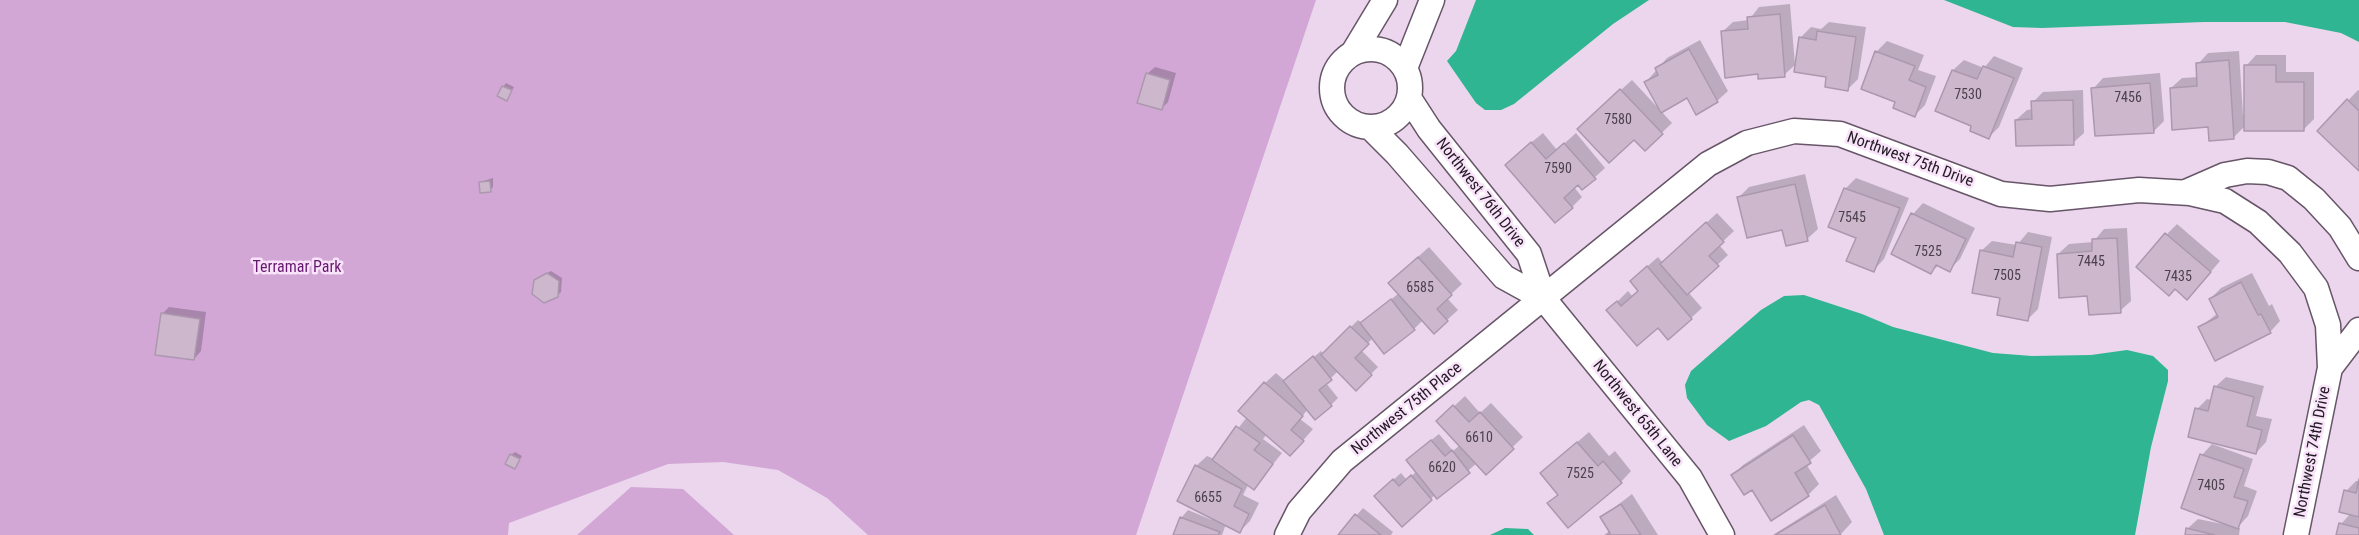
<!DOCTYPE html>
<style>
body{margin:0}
canvas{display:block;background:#ebd6ed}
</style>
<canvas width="2359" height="535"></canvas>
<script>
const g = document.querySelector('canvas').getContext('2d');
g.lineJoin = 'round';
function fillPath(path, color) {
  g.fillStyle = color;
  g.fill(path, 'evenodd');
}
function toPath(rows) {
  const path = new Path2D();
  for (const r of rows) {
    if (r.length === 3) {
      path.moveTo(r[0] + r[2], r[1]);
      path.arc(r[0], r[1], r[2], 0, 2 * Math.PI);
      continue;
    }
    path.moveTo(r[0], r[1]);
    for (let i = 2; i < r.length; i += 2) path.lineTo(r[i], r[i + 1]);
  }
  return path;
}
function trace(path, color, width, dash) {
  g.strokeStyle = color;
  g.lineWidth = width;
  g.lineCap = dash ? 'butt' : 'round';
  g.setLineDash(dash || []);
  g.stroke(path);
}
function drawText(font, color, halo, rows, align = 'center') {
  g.font = font + ' "Roboto Condensed",sans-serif';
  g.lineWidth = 5;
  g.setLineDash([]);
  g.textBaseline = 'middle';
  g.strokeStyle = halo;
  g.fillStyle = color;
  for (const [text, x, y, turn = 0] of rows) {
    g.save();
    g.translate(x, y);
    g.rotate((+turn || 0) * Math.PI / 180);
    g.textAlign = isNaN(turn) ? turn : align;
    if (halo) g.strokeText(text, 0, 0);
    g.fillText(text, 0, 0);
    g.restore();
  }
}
const green = toPath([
 [0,0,1316,0,1136,535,868,535,827,498,778,470,723,462,668,464,509,523,508,535,0,535],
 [631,487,683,489,734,535,577,535]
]);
const water = toPath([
 [1476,0,1649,0,1613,24,1514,104,1501,110,1485,110,1476,103,1447,61,1456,51],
 [1944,0,2359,0,2359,42,2341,33,2285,22,2204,22,2042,28,2013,27],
 [1804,295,1862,314,1893,327,1993,353,2032,356,2091,355,2127,350,2153,356,2168,370,2168,381,2151,447,2135,535,1884,535,1866,489,1819,405,1809,400,1801,402,1766,426,1729,441,1707,425,1687,398,1685,385,1691,371,1761,310,1784,296],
 [1505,528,1528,529,1534,535,1490,535]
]);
const shadow = toPath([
 [1790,4,1795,65,1784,75,1759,73,1722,32,1733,22,1749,20,1759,7],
 [1829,22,1866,27,1858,79,1848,89,1828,76,1800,38,1811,27,1821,29],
 [1700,40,1728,91,1717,101,1688,96,1661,111,1672,123,1645,149,1634,138,1589,119,1632,80,1660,110,1646,82,1667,58],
 [1887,41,1924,55,1918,70,1936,76,1925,105,1915,115,1897,102,1876,52],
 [2239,51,2243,115,2246,115,2246,66,2256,55,2286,55,2286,72,2314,72,2314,119,2303,130,2246,125,2234,137,2210,125,2171,88,2182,78,2198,77,2198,64,2208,53],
 [1994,56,2023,68,1999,127,1989,137,1973,125,1937,110,1953,70,1964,60,1984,68],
 [1155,67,1176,73,1168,102,1161,109,1147,74],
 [2160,73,2164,121,2153,132,2120,135,2093,89,2103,78],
 [506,83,514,87,507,99,503,87],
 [2083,90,2084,133,2073,143,2016,120,2027,110,2033,109,2033,102,2043,92],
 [2358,90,2359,91,2359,169,2319,131],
 [1543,133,1557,150,1576,133,1605,168,1594,178,1574,187,1582,197,1572,207,1517,154],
 [1805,174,1818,229,1807,239,1784,228,1739,197,1749,187],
 [493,178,493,187,490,190,480,182],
 [1856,178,1909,198,1884,259,1874,270,1845,189],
 [1923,203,1975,228,1960,259,1949,270,1939,265,1931,272,1893,254,1913,214],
 [1717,213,1734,231,1719,245,1728,255,1688,292,1702,308,1669,338,1658,326,1608,311,1628,291,1633,297,1640,291,1642,271,1658,257,1663,263],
 [2177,224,2220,261,2198,287,2167,234],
 [2127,228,2131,301,2120,311,2089,295,2058,254,2069,244,2093,242,2104,229],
 [2028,232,2052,237,2038,309,2027,320,2002,297,1981,251,1992,241,2017,245],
 [1429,247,1462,284,1447,298,1458,310,1434,332,1423,320,1414,329,1373,338,1361,350,1378,367,1356,389,1338,371,1326,383,1338,398,1331,405,1308,409,1300,419,1313,429,1300,444,1267,434,1263,439,1282,453,1254,488,1248,485,1243,495,1259,503,1250,521,1240,531,1226,524,1222,535,1174,535,1181,518,1188,510,1212,520,1196,466,1207,456,1214,459,1247,417,1240,411,1265,383,1276,373,1285,381,1321,351,1324,354,1358,320,1362,323,1399,293,1400,273],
 [551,271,562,278,561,292,557,296,535,280],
 [2252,273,2269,306,2272,304,2280,321,2270,332,2200,327,2218,313,2210,299,2221,288],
 [169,307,206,312,201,351,194,359,162,314],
 [2226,377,2264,386,2256,416,2272,419,2266,442,2256,453,2197,409,2207,399,2212,400,2215,387],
 [1465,396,1480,413,1491,403,1523,437,1486,473,1477,463,1437,497,1436,494,1402,525,1383,489,1401,473,1407,480,1417,471,1415,453,1439,434,1453,451,1460,445,1449,411],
 [1804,425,1821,451,1806,464,1819,484,1808,495,1772,519,1752,488,1733,475,1743,465],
 [1589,432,1609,456,1615,451,1631,471,1621,482,1549,503,1559,494,1553,463],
 [2212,444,2253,459,2244,486,2257,491,2248,516,2237,528,2240,528,2239,535,2186,535,2187,529,2198,519,2228,525,2228,523,2202,455],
 [515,452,522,456,515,467,511,455],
 [2356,481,2359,481,2359,535,2338,535,2341,524,2351,513,2346,491],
 [1632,494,1658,535,1604,535,1611,530,1602,517],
 [1836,495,1852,522,1842,533,1773,535],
 [1363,508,1393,532,1391,535,1339,535]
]);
const building = toPath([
 [1780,14,1785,77,1758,79,1758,74,1725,78,1721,31,1748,29,1747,17,1780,14],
 [1817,31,1856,37,1848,91,1825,87,1826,77,1794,72,1799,37,1816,40,1817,31],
 [1689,49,1718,102,1696,115,1687,98,1661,113,1644,82,1658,75,1655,68,1689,49],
 [1875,51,1915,66,1909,80,1926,87,1915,117,1893,108,1895,102,1861,89,1875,51],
 [2229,60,2234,139,2209,141,2208,127,2172,130,2170,88,2197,86,2196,63,2229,60],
 [2244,65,2276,65,2276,82,2304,82,2304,131,2244,131,2244,65],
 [1983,66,2014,78,1989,139,1970,131,1971,126,1935,111,1952,70,1977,79,1983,66],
 [1146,73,1170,80,1162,110,1137,103,1146,73],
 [2150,83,2154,133,2095,136,2091,88,2150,83],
 [502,86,512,90,507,101,497,96,502,86],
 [1620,89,1663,134,1645,151,1634,140,1609,163,1577,129,1620,89],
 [2347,99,2359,111,2359,171,2317,131,2347,99],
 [2073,100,2074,145,2016,146,2015,120,2032,119,2031,101,2073,100],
 [1531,142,1546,159,1564,143,1596,179,1582,190,1578,185,1564,198,1573,208,1555,223,1505,165,1531,142],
 [490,181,491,192,480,193,479,182,490,181],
 [1795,184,1808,241,1786,246,1782,230,1747,238,1737,197,1795,184],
 [1844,188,1900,208,1874,272,1846,261,1856,238,1828,227,1844,188],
 [1911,213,1966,239,1950,272,1936,265,1931,274,1891,254,1911,213],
 [1706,222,1724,242,1709,256,1719,266,1687,295,1660,264,1706,222],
 [2165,233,2211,272,2187,300,2175,289,2169,296,2136,267,2165,233],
 [2117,238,2121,313,2089,315,2087,296,2059,298,2057,254,2092,251,2092,239,2117,238],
 [2016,242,2042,247,2028,321,1997,315,2000,298,1972,293,1980,250,2013,257,2016,242],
 [1418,257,1452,295,1437,309,1448,321,1434,334,1388,283,1418,257],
 [1647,266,1692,319,1668,340,1658,328,1637,346,1606,310,1617,301,1621,306,1638,291,1630,281,1647,266],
 [547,273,559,281,558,297,544,303,532,294,534,280,547,273],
 [2241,282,2258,315,2261,314,2271,333,2215,361,2198,327,2218,317,2209,299,2241,282],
 [1391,299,1415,330,1384,354,1360,323,1391,299],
 [161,313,200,319,194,360,155,355,161,313],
 [1350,326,1369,344,1355,358,1372,375,1356,391,1321,355,1350,326],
 [1313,356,1332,380,1319,390,1332,406,1315,420,1283,381,1313,356],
 [1264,382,1303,416,1291,430,1304,441,1290,456,1238,411,1264,382],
 [2214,386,2254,397,2247,426,2262,430,2256,454,2188,437,2195,408,2208,411,2214,386],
 [1453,405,1469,422,1480,412,1514,449,1486,475,1436,421,1453,405],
 [1236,426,1260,443,1254,450,1273,464,1254,490,1212,460,1236,426],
 [1793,435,1811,463,1795,473,1809,496,1771,521,1752,490,1744,495,1731,475,1793,435],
 [1431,440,1445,456,1452,450,1470,473,1437,499,1406,460,1431,440],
 [1577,442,1598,466,1603,461,1622,483,1568,528,1547,503,1558,495,1540,473,1577,442],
 [510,454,520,459,515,469,505,464,510,454],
 [2200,454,2244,469,2234,497,2248,501,2238,529,2181,508,2200,454],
 [1195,465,1242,489,1234,506,1249,514,1240,533,1177,501,1195,465],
 [1411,475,1432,500,1402,527,1374,496,1393,479,1399,486,1411,475],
 [2359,479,2359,517,2339,512,2344,490,2356,493,2359,479],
 [1621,504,1641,535,1607,535,1610,533,1600,517,1621,504],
 [1825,505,1841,535,1775,535,1825,505],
 [1355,514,1381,535,1338,535,1355,514],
 [1180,517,1220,532,1218,535,1173,535,1180,517],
 [2339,523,2359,528,2359,535,2336,535,2339,523],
 [2186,528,2215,535,2185,535,2186,528]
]);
const minor = toPath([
 [1371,88,39],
 [1353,53,1385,0],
 [1405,68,1432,0],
 [1409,98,1429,129,1529,254,1544,299,1690,478,1722,535],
 [1371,128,1397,154,1504,277,1544,299],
 [2186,192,2225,175,2247,171,2268,172,2288,178,2314,199,2340,227,2359,258],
 [2330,368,2359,330],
 [1287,535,1299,511,1342,461,1708,164,1747,143,1794,131,1840,134,2001,194,2050,199,2139,190,2190,193,2225,201,2258,222,2290,253,2316,288,2328,325,2330,368,2296,535]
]);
const numberNames = [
 ["7530",1968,95],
 ["7456",2128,98],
 ["7580",1618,120],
 ["7590",1558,169],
 ["7545",1852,218],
 ["7525",1928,252],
 ["7445",2091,262],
 ["7505",2007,276],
 ["7435",2178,277],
 ["6585",1420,288],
 ["6610",1479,438],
 ["6620",1442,468],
 ["7525",1580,474],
 ["7405",2211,486],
 ["6655",1208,498]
];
const streetNames = [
 ["Northwest 75th Drive",1910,160,20],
 ["Northwest 76th Drive",1480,193,52],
 ["Northwest 75th Place",1407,409,-39],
 ["Northwest 65th Lane",1637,414,51],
 ["Northwest 74th Drive",2313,452,-79]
];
const parkNames = [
 ["Terramar Park",297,268]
];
fillPath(green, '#d2a7d5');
fillPath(water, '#2fb591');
fillPath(shadow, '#0003');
fillPath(building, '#ccb7cd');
trace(building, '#ac98ae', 1.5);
trace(minor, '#675568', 27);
trace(minor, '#fff', 24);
drawText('14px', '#4c414d', null, numberNames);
drawText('16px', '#221a22', '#f9e3fa', streetNames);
drawText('16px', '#681971', '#f9e3fa', parkNames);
</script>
